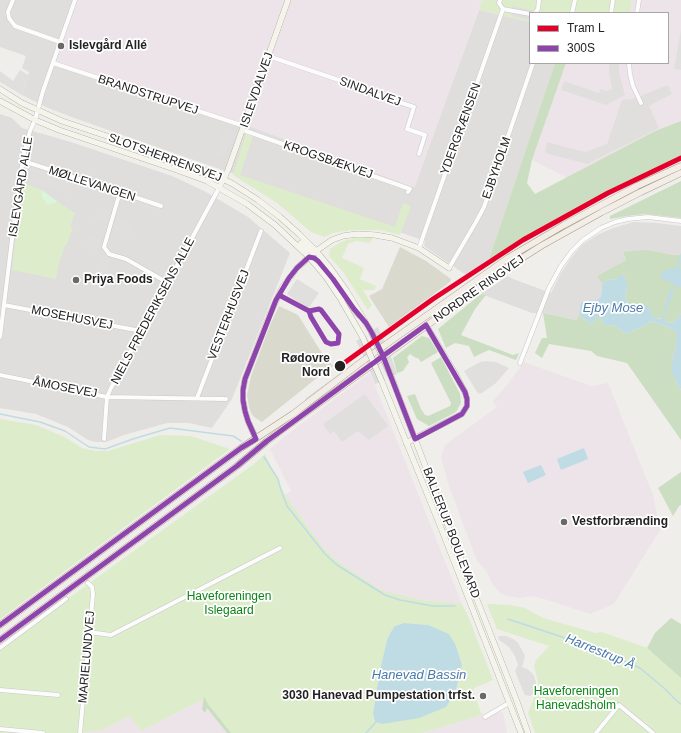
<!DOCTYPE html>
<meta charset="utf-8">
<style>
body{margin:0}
#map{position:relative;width:681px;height:733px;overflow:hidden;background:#f0eeeb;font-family:Helvetica,sans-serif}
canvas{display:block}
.legend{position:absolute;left:529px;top:12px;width:140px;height:52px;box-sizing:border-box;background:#fff;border:1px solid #a7a7a7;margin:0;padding:5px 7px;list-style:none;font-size:12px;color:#222}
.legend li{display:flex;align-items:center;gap:8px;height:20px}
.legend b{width:20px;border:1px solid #a7a7a7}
</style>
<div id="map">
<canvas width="681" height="733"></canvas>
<ul class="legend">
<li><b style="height:5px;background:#e4002b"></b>Tram L</li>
<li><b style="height:5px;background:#8e44ad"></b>300S</li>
</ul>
</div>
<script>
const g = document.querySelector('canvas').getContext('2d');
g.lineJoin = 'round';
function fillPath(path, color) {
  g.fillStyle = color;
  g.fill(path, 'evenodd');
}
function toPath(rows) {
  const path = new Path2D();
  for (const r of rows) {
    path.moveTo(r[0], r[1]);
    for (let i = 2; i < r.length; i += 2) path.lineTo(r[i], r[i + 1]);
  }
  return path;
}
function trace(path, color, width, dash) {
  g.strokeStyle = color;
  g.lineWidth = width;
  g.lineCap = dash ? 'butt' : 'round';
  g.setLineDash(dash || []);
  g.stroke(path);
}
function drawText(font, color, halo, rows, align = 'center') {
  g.font = font + ' Helvetica,sans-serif';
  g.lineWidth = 3.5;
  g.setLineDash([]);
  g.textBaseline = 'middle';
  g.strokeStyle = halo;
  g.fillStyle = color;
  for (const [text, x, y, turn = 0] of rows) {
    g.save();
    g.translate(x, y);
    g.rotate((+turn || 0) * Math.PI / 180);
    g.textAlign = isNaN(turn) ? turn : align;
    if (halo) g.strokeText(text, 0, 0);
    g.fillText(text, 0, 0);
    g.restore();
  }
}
const residential = toPath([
 [0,0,78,0,56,62,238,122,414,187,479,10,530,22,530,63,555,63,489,259,466,275,424,246,425,241,77,119,48,108,22,95,29,72,22,68,26,56,0,47],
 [0,114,12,118,22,128,71,142,172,176,206,192,248,217,290,253,232,399,212,428,189,423,167,423,124,435,106,442,96,442,88,440,68,427,36,414,0,408],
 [634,222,657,223,681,226,681,255,623,253,626,260,597,276,602,284,601,297,596,300,586,301,580,308,579,315,576,320,543,313,532,313,481,294,508,276,513,279,551,293,561,273,571,258,582,245,597,235,613,228]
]);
const industrial = toPath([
 [78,0,482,0,415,187,238,122,56,63],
 [632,0,681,0,681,121,655,131,567,178,532,160,566,63,668,63,668,13,630,13],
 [524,362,591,386,608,383,653,495,660,530,614,604,590,614,544,599,533,596,519,598,506,596,499,592,493,585,486,571,477,561,450,489,441,457,445,445,497,407,493,401,507,385],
 [370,373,462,604,421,600,381,590,337,561,321,545,285,495,291,491,270,449,293,430],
 [204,699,230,733,82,733,103,730,129,716,141,731],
 [503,712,507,733,422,733,482,715]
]);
const construction = toPath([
 [400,247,426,261,451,279,450,282,389,327,369,296,382,289],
 [279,306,298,315,323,355,333,366,313,381,262,422,254,417,251,413,249,407,247,395,251,376,270,325]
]);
const grass = toPath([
 [482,0,632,0,630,13,530,13,530,22,479,10],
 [246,134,253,136,240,175,395,227,403,203,411,206,400,235,380,230,351,230,333,233,324,237,311,232,277,203,233,175],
 [22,182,42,190,42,198,48,205,58,202,75,213,70,227,73,228,67,244,65,246,59,263,56,279,12,270],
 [354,238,373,238,370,243,356,241,348,244,342,258,364,268,360,279,376,286,374,290,363,290,372,305,368,310,343,272,329,256,330,249,341,242],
 [0,419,36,425,65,437,82,448,96,451,108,451,160,435,191,436,230,449,0,619],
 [265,454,285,495,321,545,337,561,381,590,421,600,462,604,468,616,493,680,474,688,473,691,482,715,422,733,230,733,204,699,141,731,129,716,103,730,82,733,0,733,0,648,254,464],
 [404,623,428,625,456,646,462,665,457,686,453,696,373,719,373,713,380,670,387,640,395,626],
 [487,604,510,605,525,608,543,618,596,633,602,632,647,648,681,678,681,733,535,733,528,713,536,691,538,682,534,666,536,660,549,646,497,629]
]);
const forest = toPath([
 [555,63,566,63,532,160,527,183,535,194,655,131,681,121,681,157,664,164,574,210,489,259],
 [681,181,681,218,645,214,627,216,610,219,610,216],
 [645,250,673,255,681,255,681,314,675,322,668,323,664,319,654,318,634,308,627,303,625,297,627,288,627,281,623,275,617,279,607,280,602,284,597,276,626,260,623,252],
 [481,294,486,295,475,309,461,335,513,355,519,353,516,360,489,350,474,357,469,346,455,343,446,348,438,329],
 [543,313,576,320,579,315,591,324,594,323,596,317,599,317,606,326,613,325,618,328,626,334,646,325,651,321,668,327,676,331,676,346,672,362,675,380,681,390,681,440,627,363,597,356,591,351,549,344,542,358,535,353,542,338,547,338],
 [422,336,429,338,438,352,421,362,418,358,416,358,410,354,407,357,409,362,403,371,397,373,393,358],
 [441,357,460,394,461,403,456,412,429,426,417,419,407,396,415,394,421,409,425,415,428,416,450,406,451,403,431,363],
 [681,472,681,505,679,506,673,516,658,488],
 [671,618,681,624,681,678,647,648,655,633],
 [204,697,208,704,231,733,227,733,207,708,205,713,202,709]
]);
const park = toPath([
 [42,190,58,202,48,205,42,198]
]);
const parking = toPath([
 [512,6,539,12,538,13,530,13,530,20,512,16,511,11],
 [681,30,681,70,674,69],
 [609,63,619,63,619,73,625,95,606,105,561,90,564,81,599,93,600,89,607,91,612,89,609,73],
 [20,70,28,75,22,95,0,82,0,71,13,81],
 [668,85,672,94,649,106,659,128,587,164,545,153,547,142,573,149,586,152,607,144,622,100,633,99],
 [225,128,235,132,223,159,215,156],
 [33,167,74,181,70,195,29,181],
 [77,181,116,194,115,197,76,184],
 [124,197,158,209,157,212,123,200],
 [97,208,111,212,107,223,93,218],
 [116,218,134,224,130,236,112,229],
 [90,234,96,236,96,239,101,241,99,248,98,248,97,251,86,247],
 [100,254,111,258,105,274,95,270],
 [297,279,319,293,308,309,287,294],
 [486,361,496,362,509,368,496,383,482,393,479,394,477,392,464,371,480,362],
 [365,394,388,426,369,440,358,431,342,442,334,431,330,434,323,424],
 [498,636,506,636,513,639,518,643,524,654,525,656,522,667,527,669,532,673,534,676,536,682,536,686,532,695,529,696,525,695,523,691,515,671,518,665,515,656,509,647,499,640]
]);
const water = toPath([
 [681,253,681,259,679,268,681,270,681,287,678,288,672,283,663,279,660,276,663,272,668,269,676,268],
 [623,275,627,281,627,288,625,297,627,303,634,308,639,305,648,306,654,318,662,319,670,289,673,290,674,293,667,308,664,319,668,323,675,322,681,314,681,390,675,380,671,370,672,362,676,346,676,331,668,327,651,321,646,325,626,334,618,328,613,325,606,326,599,317,596,317,594,323,591,324,579,315,580,308,581,303,586,301,596,300,601,297,602,284,607,280,617,279,620,276],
 [584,448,588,459,561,470,557,459],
 [541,465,546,475,528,483,523,472],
 [404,623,428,625,449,634,456,646,462,665,457,686,453,696,446,707,419,718,382,724,376,722,374,719,373,713,380,670,387,640,391,632,395,626]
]);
const pier = toPath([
 [378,327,390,354,397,374,388,379,368,333],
 [366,335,385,380,375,384,367,363,356,341]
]);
const stream = toPath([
 [0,414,40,422,65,431,89,447,105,449,133,439,170,428,233,436,241,441],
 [264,457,278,479,281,490,287,506,325,554,337,565,385,595,400,600,433,606,455,606],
 [508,619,586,645,640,668,664,688,677,701,681,704],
 [366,733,376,722]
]);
const street = toPath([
 [13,0,8,12,9,18,15,26,60,42],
 [500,0,499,3,503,9],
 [535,13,538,9,539,0],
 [572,13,575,0],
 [611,13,613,0],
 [637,13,639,0],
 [268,56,374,92,380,96,414,107,407,129,425,135,419,154],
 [53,63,244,126],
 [629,63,630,74,633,86,641,103],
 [243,130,410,189,408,192],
 [23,161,120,192,161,206],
 [120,192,104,247,109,254,126,259,168,283],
 [419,248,503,9,530,14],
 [449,268,476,222,484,207,533,63],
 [4,305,141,331],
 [0,337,18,191,24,153,30,131,35,120,43,91,75,0],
 [520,363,529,340,549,288,561,266,572,251,583,240,601,228,615,222,628,219,648,217,681,221],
 [0,375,107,397,226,399],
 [197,398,261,231],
 [104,439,107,397,111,388,219,188],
 [89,632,111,635,280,548],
 [0,648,66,599],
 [0,690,58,695],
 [485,717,509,703],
 [0,729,43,733],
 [80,733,93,594,92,587,88,583],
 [596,733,619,705,653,733]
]);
const secondary = toPath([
 [0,89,22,103,62,121,181,161,211,173,233,184,258,200,280,217,299,234,316,251,331,269,346,290,372,333],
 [0,101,35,120,59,130,177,170,207,181,247,204,275,225,309,257,326,277,340,298,363,338],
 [219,188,228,170,288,0],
 [301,243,305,248,309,250,316,251],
 [310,257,314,258,318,261,323,266,333,279,354,309,359,315],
 [391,376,450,531,516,699,528,733],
 [382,382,443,533,521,733],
 [256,439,248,421,245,411,243,400,243,390,245,379,270,314,282,288,297,268,316,251,332,240,343,236,357,234,375,235,392,238,419,248,449,268],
 [406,443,462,414,467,406,467,399,465,392,453,370,426,325]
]);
const primary = toPath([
 [0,625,241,448,293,414,364,360,508,258,564,225,637,186,681,166],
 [0,640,237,466,267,441,283,429,508,267,541,246,602,212,641,192,681,173]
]);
const tram = toPath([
 [306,399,344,371]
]);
const secondaryBridge = toPath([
 [372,333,391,376],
 [363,338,382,382]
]);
const bus1 = toPath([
 [279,295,309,311],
 [319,309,321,310,339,334,338,343,331,344,326,342,311,317,309,311,319,309],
 [426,325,465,392,467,399,467,406,462,414,415,439,383,356,426,325],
 [0,625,241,448,256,439,248,421,245,411,243,400,243,390,245,379,276,300,289,278,297,268,309,257,314,258,318,261,333,279,354,309,366,323,372,333,383,356],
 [0,640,237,466,267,441,383,356]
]);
const tram1 = toPath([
 [340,366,433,299,523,240,608,193,681,158]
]);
const markers = [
 [61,46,4,"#6a6968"],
 [76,280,4,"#6a6968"],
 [340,366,6,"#222"],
 [564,522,4,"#6a6968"],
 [483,696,4,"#6a6968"]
];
const poiNames = [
 ["Islevgård Allé",69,46],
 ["Priya Foods",84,280],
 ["Vestforbrænding",572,522],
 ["3030 Hanevad Pumpestation trfst.",475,696,"right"]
];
const streetNames = [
 ["ISLEVDALVEJ",257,90,-71],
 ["SINDALVEJ",370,92,20],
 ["BRANDSTRUPVEJ",148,95,18],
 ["YDERGRÆNSEN",461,129,-70],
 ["SLOTSHERRENSVEJ",165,158,20],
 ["KROGSBÆKVEJ",328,160,19],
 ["EJBYHOLM",497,168,-71],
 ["MØLLEVANGEN",92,184,18],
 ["ISLEVGÅRD ALLE",21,187,-81],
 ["NORDRE RINGVEJ",479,289,-35],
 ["NIELS FREDERIKSENS ALLE",153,311,-62],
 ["VESTERHUSVEJ",229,315,-69],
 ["MOSEHUSVEJ",72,318,11],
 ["ÅMOSEVEJ",65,388,11],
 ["BALLERUP BOULEVARD",451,533,69],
 ["MARIELUNDVEJ",87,657,-85]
];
const stopNames = [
 ["Rødovre",330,359],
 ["Nord",330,373]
];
const parkNames = [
 ["Haveforeningen",229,597],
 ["Islegaard",229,611],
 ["Haveforeningen",576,692],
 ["Hanevadsholm",576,706]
];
const waterNames = [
 ["Ejby Mose",613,308],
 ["Harrestrup Å",600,652,22],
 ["Hanevad Bassin",419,675]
];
fillPath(residential, '#dfdedc');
fillPath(industrial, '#ede4e9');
fillPath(construction, '#d9d9cd');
fillPath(grass, '#ddeccb');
fillPath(forest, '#cbdec1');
fillPath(park, '#daf5da');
fillPath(parking, '#e0dfde');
fillPath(water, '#bfdbe3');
fillPath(pier, '#dedddd');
trace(stream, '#bfdbe3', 1.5);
trace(street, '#c9c8c7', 5);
trace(secondary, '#999a82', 6);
trace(primary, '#a79c86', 7);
trace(street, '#fdfcfc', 4);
trace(secondary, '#f4f4ed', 5.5);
trace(primary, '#f3ede7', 6);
trace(tram, '#ccc', 1);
trace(secondaryBridge, '#999a82', 6, []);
trace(secondaryBridge, '#f4f4ed', 5.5);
trace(bus1, '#8e44ad', 5);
trace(tram1, '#e4002b', 5);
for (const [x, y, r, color] of markers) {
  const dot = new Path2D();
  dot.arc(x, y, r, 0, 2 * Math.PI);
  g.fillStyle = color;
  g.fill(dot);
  trace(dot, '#fff', 1.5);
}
drawText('bold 12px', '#222', '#fff', poiNames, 'left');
drawText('12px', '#222', '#fff', streetNames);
drawText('bold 12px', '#222', '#fff', stopNames, 'right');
drawText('12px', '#0c8416', '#fff', parkNames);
drawText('italic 13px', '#4a7aab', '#fff', waterNames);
</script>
